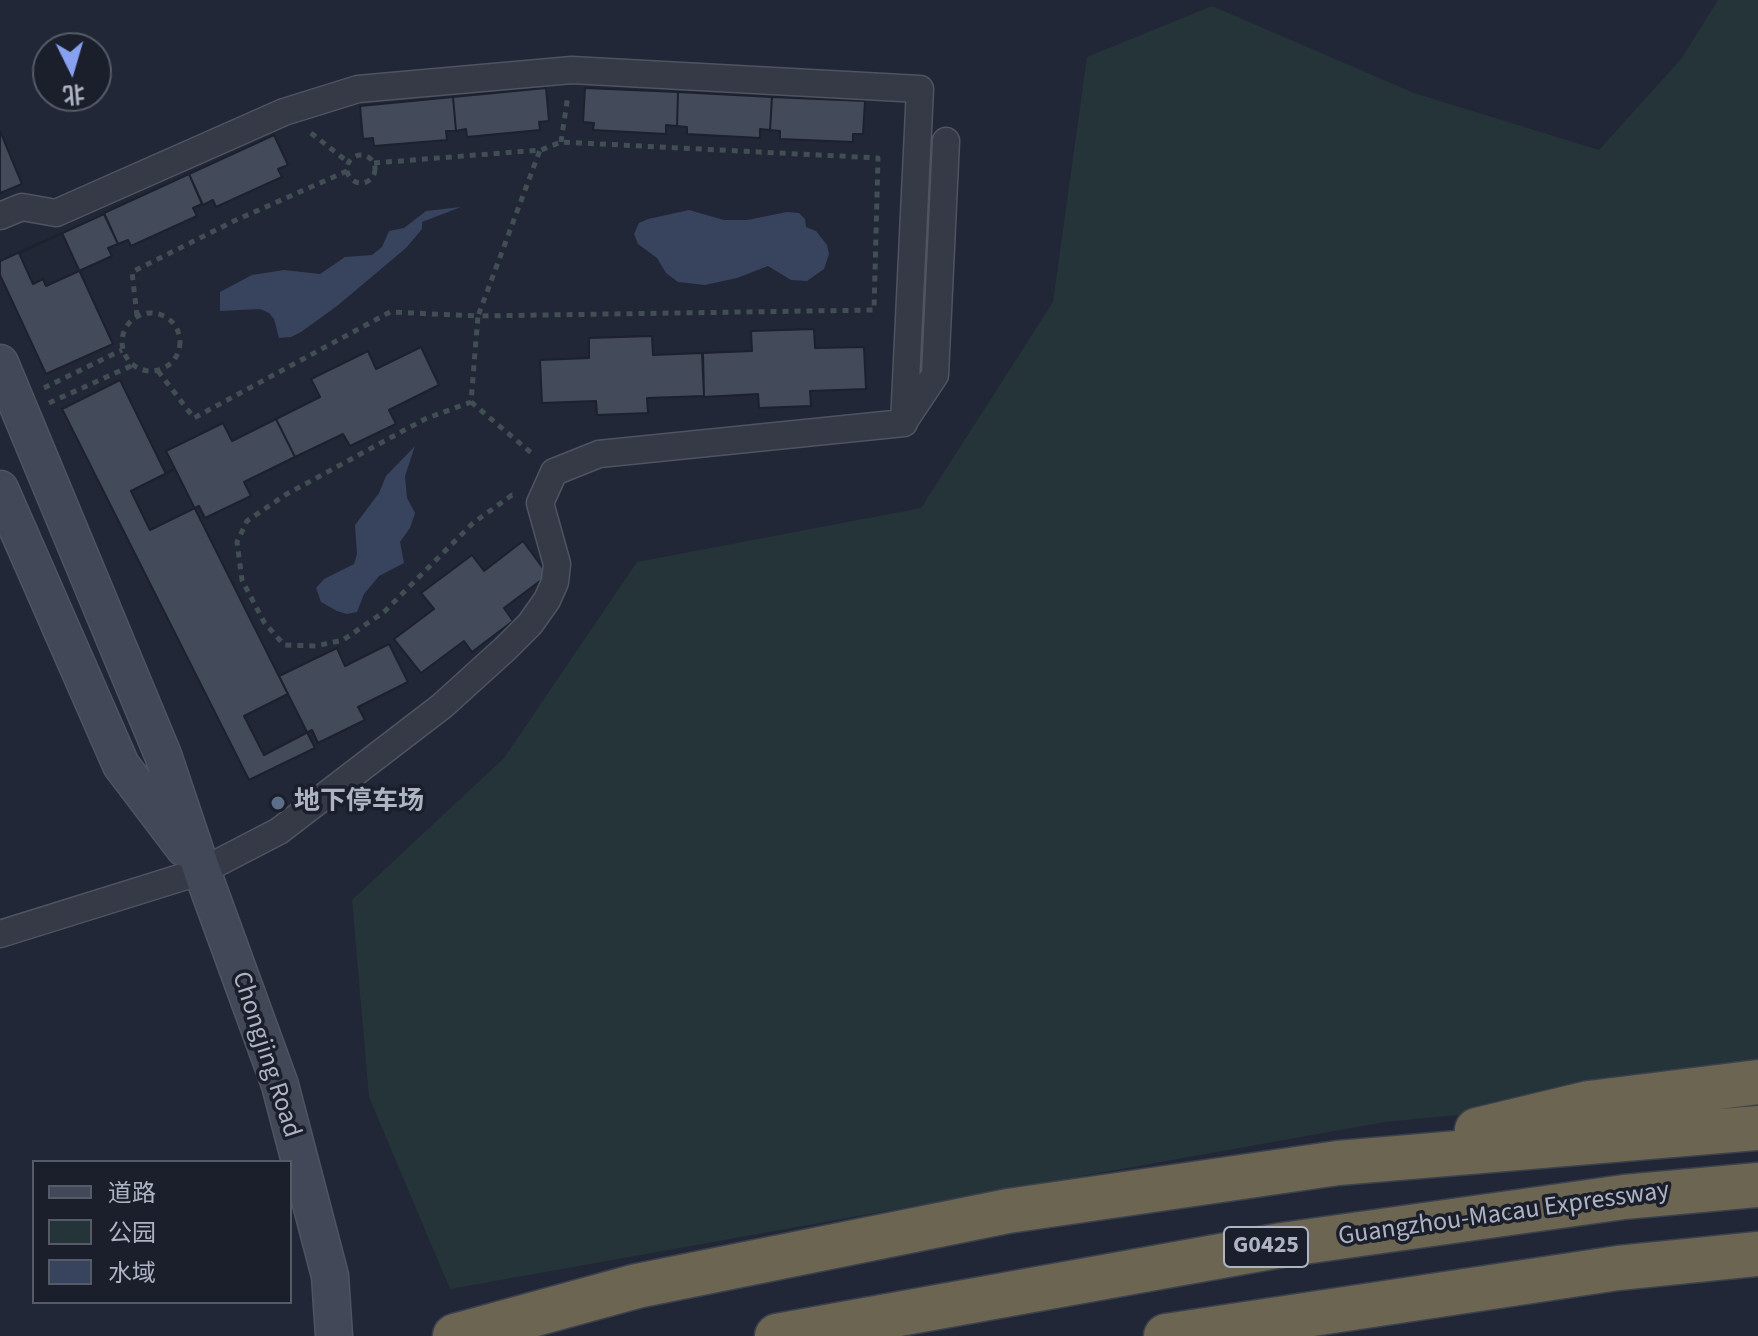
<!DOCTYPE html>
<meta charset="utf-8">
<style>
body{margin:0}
#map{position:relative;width:1758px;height:1336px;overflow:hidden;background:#212736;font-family:"Source Sans 3","Noto Sans SC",sans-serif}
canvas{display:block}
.legend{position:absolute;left:32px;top:1160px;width:260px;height:144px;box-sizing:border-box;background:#1a1f2b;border:2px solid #565b68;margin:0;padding:10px 14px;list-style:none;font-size:24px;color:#afb4c3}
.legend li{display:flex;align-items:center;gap:16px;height:40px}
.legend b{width:40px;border:2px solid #565b68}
.north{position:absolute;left:32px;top:32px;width:80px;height:80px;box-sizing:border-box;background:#1a1f2b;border:2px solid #565b68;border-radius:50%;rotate:175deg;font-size:22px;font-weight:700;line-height:32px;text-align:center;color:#afb4c3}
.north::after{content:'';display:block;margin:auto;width:28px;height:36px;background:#87a1f0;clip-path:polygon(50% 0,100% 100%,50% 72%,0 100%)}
</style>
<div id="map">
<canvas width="1758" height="1336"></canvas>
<ul class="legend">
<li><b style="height:10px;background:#434859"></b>道路</li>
<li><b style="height:22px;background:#243438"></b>公园</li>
<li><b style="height:22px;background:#38435e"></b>水域</li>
</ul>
<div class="north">北</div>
</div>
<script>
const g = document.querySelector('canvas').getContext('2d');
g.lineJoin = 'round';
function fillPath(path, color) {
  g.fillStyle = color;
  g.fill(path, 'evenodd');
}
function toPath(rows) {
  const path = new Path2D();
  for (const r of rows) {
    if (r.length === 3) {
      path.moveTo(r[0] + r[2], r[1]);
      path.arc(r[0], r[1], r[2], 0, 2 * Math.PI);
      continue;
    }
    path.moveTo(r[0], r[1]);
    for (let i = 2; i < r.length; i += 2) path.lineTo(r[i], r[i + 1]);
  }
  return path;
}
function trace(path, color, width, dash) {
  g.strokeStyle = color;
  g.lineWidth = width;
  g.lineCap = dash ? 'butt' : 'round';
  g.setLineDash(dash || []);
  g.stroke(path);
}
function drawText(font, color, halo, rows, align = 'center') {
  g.font = font + ' "Source Sans 3","Noto Sans SC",sans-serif';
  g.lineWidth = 7;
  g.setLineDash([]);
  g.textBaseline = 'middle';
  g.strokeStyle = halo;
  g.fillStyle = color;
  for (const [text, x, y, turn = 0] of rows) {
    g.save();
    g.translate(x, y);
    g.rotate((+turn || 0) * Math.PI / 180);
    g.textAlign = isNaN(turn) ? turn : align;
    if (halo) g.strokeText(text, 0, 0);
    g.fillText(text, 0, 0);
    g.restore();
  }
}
const green = toPath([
 [1718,0,1758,0,1758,1086,1385,1122,450,1289,369,1097,352,900,504,758,637,562,921,508,1053,302,1087,57,1212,6,1414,93,1599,150,1681,59]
]);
const water = toPath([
 [461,207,422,222,422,229,406,248,337,306,301,332,291,337,279,338,274,319,269,313,260,309,220,311,220,292,252,275,284,270,320,274,345,257,372,255,382,247,389,231,404,228,426,211],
 [689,210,724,220,747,220,787,212,799,213,805,219,806,227,816,231,827,245,829,254,824,269,807,281,791,280,768,266,737,278,705,285,678,282,666,273,657,258,638,244,634,234,639,223,648,219],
 [415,446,405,476,407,498,415,513,410,528,400,542,404,563,379,576,364,594,357,612,347,614,337,611,321,602,316,588,324,579,354,564,357,554,355,525,379,493,386,476]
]);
const building = toPath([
 [546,88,549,121,539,122,540,130,467,137,466,129,456,131,453,97,546,88],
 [585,88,678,92,677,126,666,125,666,134,593,130,594,123,583,122,585,88],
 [678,92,772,97,770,130,760,129,760,138,687,134,687,127,677,126,678,92],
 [453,97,456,131,446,131,447,140,374,146,373,138,363,139,360,106,453,97],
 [772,97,865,101,863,134,853,134,853,142,780,139,780,131,770,130,772,97],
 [0,131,22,184,0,193,0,131],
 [274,135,288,165,278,169,282,177,216,207,213,200,203,205,189,174,274,135],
 [189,174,202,204,193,208,197,216,131,246,128,240,118,244,104,213,189,174],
 [104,214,118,244,108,248,112,256,46,286,43,279,33,284,19,253,104,214],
 [62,233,113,344,46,374,0,275,0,261,62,233],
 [814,329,815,348,864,347,866,389,810,391,811,406,759,408,758,394,704,397,703,353,752,351,751,331,814,329],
 [652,336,653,355,702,353,704,396,647,398,648,413,597,415,596,401,542,403,540,360,589,358,589,338,652,336],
 [421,347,439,385,389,410,396,424,350,446,343,434,295,457,276,419,320,397,311,379,368,351,376,369,421,347],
 [120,380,166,474,175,469,315,748,249,780,62,409,120,380],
 [276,419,295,457,244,482,251,496,205,518,199,506,150,530,131,491,175,469,166,451,223,423,232,441,276,419],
 [523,541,548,575,504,608,513,621,472,652,464,641,421,673,394,639,434,609,421,593,472,555,484,571,523,541],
 [389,644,408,682,358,707,365,720,318,743,312,730,264,755,244,716,288,694,279,676,337,648,345,666,389,644]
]);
const path = toPath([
 [311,133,348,162],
 [561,142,568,95],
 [361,169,14],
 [374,163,541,150,561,142,878,158,874,310,478,316,471,402,425,419,285,495,247,521,237,542,242,580,264,622,284,645,316,646,343,640,384,612,473,523,512,495,516,496],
 [151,342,29],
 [137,316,132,272,234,221,347,171],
 [158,371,194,418,390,312,478,316,540,150],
 [44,388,122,350],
 [471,402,535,456],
 [49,403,133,365]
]);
const street = toPath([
 [0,216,22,207,56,213,284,112,358,89,572,70,920,89,904,423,599,454,554,472,540,503,557,564,555,582,547,600,530,624,506,648,442,706,279,831,202,871,0,934],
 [905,420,935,375,946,141]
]);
const secondary = toPath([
 [0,363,163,755,202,871,280,1085,330,1276,334,1336],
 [0,489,121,765,184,848]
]);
const highway = toPath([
 [1477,1130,1589,1103,1758,1082],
 [455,1336,637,1286,1008,1211,1338,1163,1758,1128],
 [777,1336,1282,1245,1624,1197,1758,1185],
 [1166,1336,1618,1268,1758,1254]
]);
const markers = [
 [278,803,8,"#5c6f8a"]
];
const shields = [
 [1266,1247,84]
];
const shieldNames = [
 ["G0425",1266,1247]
];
const poiNames = [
 ["地下停车场",294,803]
];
const streetNames = [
 ["Chongjing Road",265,1055,72],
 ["Guangzhou-Macau Expressway",1504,1215,-8]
];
fillPath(green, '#243438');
fillPath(water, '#38435e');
fillPath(building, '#434a5a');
trace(building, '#1c212d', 2);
trace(street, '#4f5461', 29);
trace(secondary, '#4f5461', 39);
trace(highway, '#3c414e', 47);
trace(path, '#414f54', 5, [6, 6]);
trace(street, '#353a46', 26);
trace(secondary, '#434859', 36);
trace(highway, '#6c6552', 44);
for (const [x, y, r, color] of markers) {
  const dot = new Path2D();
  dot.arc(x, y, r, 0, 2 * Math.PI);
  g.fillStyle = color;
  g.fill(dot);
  trace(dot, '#1a1f2b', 3);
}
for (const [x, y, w] of shields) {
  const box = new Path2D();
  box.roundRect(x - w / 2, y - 20, w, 40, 6);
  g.fillStyle = '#1a1f2b';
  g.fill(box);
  trace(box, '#afb4c3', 2);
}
drawText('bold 24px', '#afb4c3', null, shieldNames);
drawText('bold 26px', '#afb4c3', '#1a1f2b', poiNames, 'left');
drawText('26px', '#afb4c3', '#1a1f2b', streetNames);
</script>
